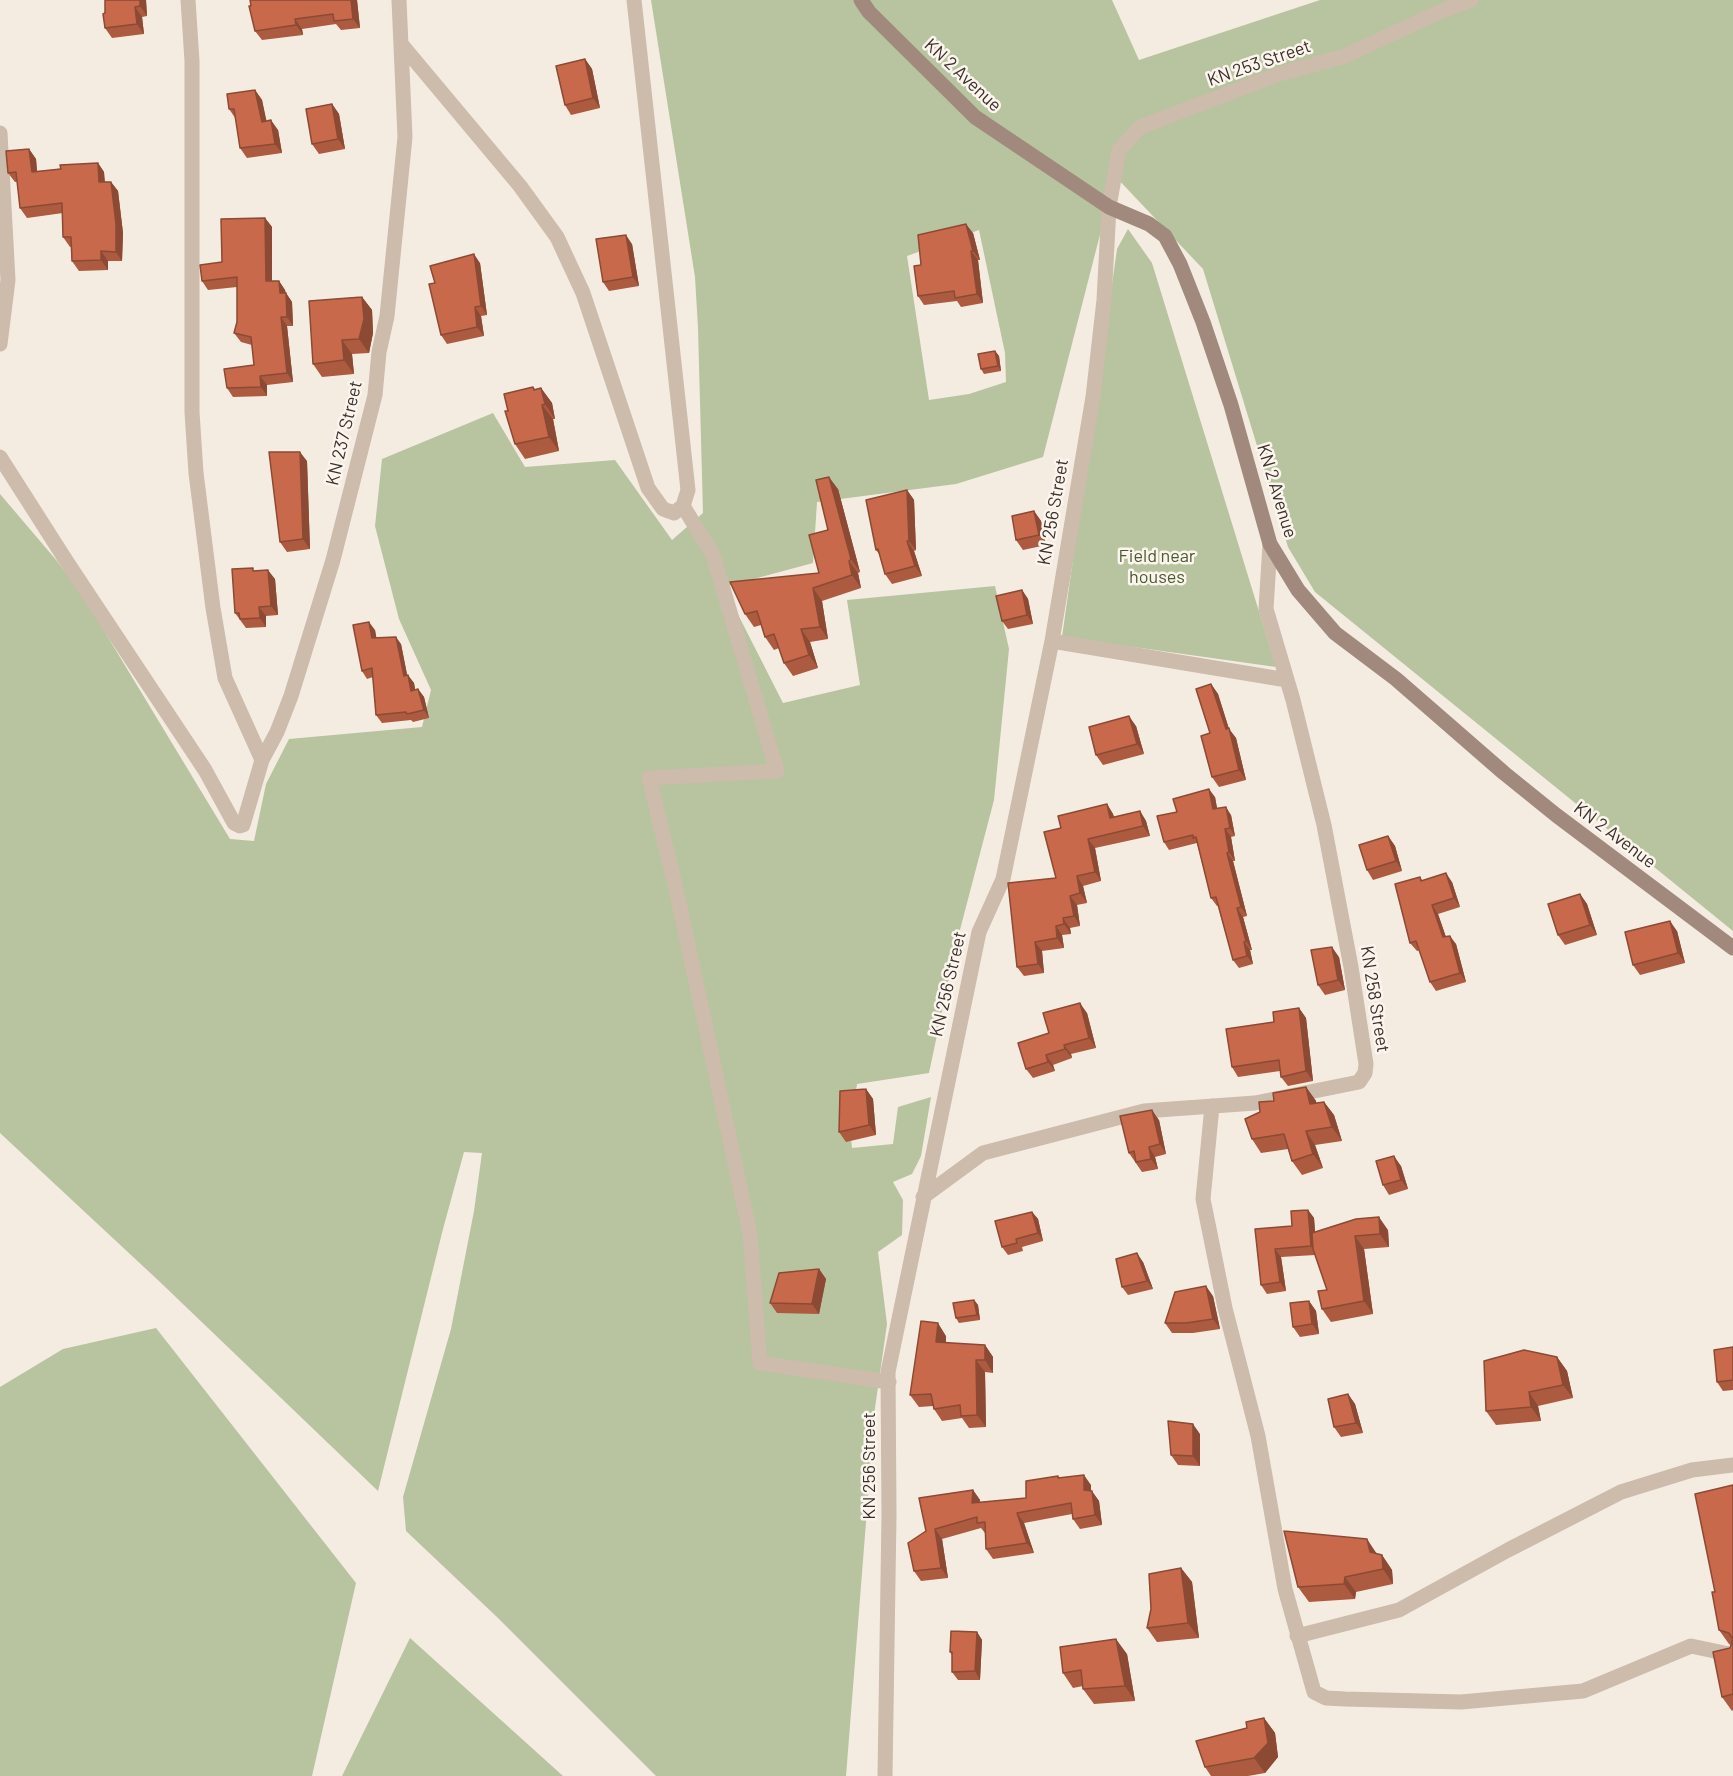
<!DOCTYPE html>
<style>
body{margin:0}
canvas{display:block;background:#f4ebe1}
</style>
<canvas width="1733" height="1776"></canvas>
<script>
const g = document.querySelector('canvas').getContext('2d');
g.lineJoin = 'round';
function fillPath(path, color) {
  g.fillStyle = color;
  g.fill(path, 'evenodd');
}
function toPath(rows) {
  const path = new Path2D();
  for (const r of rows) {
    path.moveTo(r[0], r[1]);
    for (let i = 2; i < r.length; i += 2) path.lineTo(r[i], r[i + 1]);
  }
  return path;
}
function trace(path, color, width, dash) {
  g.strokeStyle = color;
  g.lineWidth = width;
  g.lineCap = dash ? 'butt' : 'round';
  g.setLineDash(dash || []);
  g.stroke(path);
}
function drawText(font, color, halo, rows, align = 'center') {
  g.font = font + ' Barlow,sans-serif';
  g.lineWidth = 5;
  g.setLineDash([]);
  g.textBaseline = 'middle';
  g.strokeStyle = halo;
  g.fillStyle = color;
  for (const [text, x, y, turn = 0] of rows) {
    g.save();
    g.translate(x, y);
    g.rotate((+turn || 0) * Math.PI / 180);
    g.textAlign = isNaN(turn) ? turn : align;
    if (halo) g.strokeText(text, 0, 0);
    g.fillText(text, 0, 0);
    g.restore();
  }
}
const green = toPath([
 [651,0,1112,0,1139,60,1320,0,1733,0,1733,931,1315,592,1288,547,1203,269,1115,176,1043,457,956,484,817,502,813,563,724,587,783,703,860,685,847,600,995,586,1009,649,994,800,956,945,929,1073,857,1084,850,1129,852,1148,893,1144,898,1107,931,1097,921,1156,912,1174,893,1182,903,1200,902,1235,878,1252,887,1324,875,1408,846,1776,656,1776,498,1618,406,1531,403,1497,451,1329,474,1211,482,1153,464,1152,443,1229,378,1491,160,1282,0,1133,0,494,57,561,86,601,230,839,254,841,266,784,289,739,422,727,431,690,399,619,375,526,382,459,493,413,525,467,615,460,672,540,703,513,698,328,695,277],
 [979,230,1005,353,1006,382,969,394,929,400,907,256],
 [1128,229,1152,263,1276,667,1062,637,1117,249],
 [156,1328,356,1583,312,1776,0,1776,0,1387,63,1349],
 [410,1638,563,1776,342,1776]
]);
const minor = toPath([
 [188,0,192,61,192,412,196,473,213,608,225,678,262,760],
 [402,45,520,186,557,237,583,293,648,488,663,509,674,513,683,506,688,490,634,0],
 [0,133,8,280,0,344],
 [0,457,67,562,205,770,234,823,240,826,243,825,262,760,277,732,291,696,333,560,375,395,379,352,387,316,405,137,399,0],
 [683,506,713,555,777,771,649,778,676,889,750,1234,760,1363,889,1382],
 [1052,641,1287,680],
 [1212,1106,1203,1199,1225,1308,1258,1436,1285,1589,1314,1692,1326,1698,1345,1699,1461,1702,1583,1691,1691,1646,1733,1655],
 [923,1197,983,1153,1144,1111,1255,1103,1359,1082,1365,1073,1366,1064,1351,967,1324,825,1293,700,1266,609,1270,544],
 [1297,1636,1399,1610,1508,1550,1621,1492,1692,1470,1733,1465],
 [885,1776,889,1515,888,1372,979,932,1003,879,1052,641,1093,397,1104,300,1109,207,1119,150,1140,127,1279,74,1345,56,1439,12,1471,0]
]);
const secondary = toPath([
 [861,0,869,12,975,117,1109,207,1149,224,1165,236,1180,264,1203,322,1231,405,1270,544,1298,590,1335,633,1396,679,1504,773,1556,815,1733,948]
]);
const wall = toPath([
 [146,0,147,16,142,17,144,34,112,38,105,28,103,14],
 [357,0,360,28,341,30,336,24,302,29,303,35,262,40,255,31],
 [585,59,592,69,600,108,571,115,565,105],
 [255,90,262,100,266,121,278,130,282,153,247,158,240,148,236,119,229,109],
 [332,104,339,114,345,149,319,154,312,144],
 [29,149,36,159,37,172,98,163,104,172,105,182,111,182,118,191,123,233,122,261,108,261,108,270,79,271,72,261,72,247,70,247,63,237,63,213,27,218,20,208,18,182,15,182,8,173],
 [265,218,272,227,272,281,279,281,285,290,286,293,292,302,293,326,287,326,293,382,267,385,267,396,233,397,227,388,254,365,252,345,241,342,234,333,237,322,237,287,208,290,202,281],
 [973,233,980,260,978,260,983,303,961,307,957,301,924,305,918,296,921,265],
 [632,244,639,286,609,291,603,282],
 [480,263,487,315,481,316,484,336,447,344,441,335,435,283],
 [362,297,372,310,373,333,369,353,352,354,354,374,322,377,313,364],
 [995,351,999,356,1001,371,984,374,981,369],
 [533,387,535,389,541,388,552,403,555,419,553,419,559,451,525,459,515,444,508,411],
 [307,461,310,549,287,552,280,542],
 [838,489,860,572,858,573,861,588,822,601,828,639,810,642,818,668,793,676,784,663,779,648,774,650,765,637,761,625,754,627,745,614,819,573,828,530],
 [907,490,914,500,916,550,914,551,922,576,892,584,885,574,880,555,876,550],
 [1034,511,1041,521,1046,545,1023,550,1016,540],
 [255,571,275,579,278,615,266,616,266,627,246,628,235,613],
 [1022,590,1028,599,1033,624,1008,629,1002,621],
 [375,630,376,638,401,644,407,675,414,683,415,690,418,689,424,697,429,718,413,722,411,720,382,723,376,715,373,677,367,679,362,671],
 [1211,684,1218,694,1229,729,1236,738,1246,780,1219,787,1212,777,1210,733],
 [1136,726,1144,754,1103,765,1096,755],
 [1215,797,1217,809,1231,815,1235,836,1231,837,1235,861,1233,861,1247,916,1243,917,1252,950,1250,950,1253,964,1239,968,1233,960,1218,906,1217,906,1211,898,1197,843,1169,850,1164,842,1177,812],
 [1107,804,1113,814,1114,817,1140,811,1146,821,1150,836,1095,848,1101,881,1083,886,1087,903,1077,905,1080,926,1070,928,1071,934,1062,935,1064,948,1042,951,1044,973,1024,976,1017,967,1056,878,1061,828],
 [1388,836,1395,846,1402,871,1373,880,1367,870],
 [1420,877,1422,880,1452,882,1460,907,1438,914,1446,937,1456,944,1466,982,1436,991,1430,982,1420,950,1417,951,1410,943],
 [1580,894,1587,904,1597,935,1565,945,1558,935],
 [1677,931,1685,963,1640,975,1633,965],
 [1339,957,1345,990,1325,995,1318,985],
 [1299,1008,1306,1018,1313,1081,1288,1086,1281,1077,1280,1071,1238,1077,1232,1067],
 [1087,1013,1096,1048,1071,1054,1072,1058,1053,1065,1055,1071,1033,1078,1026,1069,1049,1033],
 [1306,1087,1316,1101,1316,1103,1324,1102,1334,1115,1342,1141,1315,1145,1323,1168,1302,1175,1292,1161,1288,1149,1261,1153,1252,1139,1260,1112,1274,1101],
 [866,1089,873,1099,876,1135,846,1142,839,1132],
 [1159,1120,1166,1154,1155,1157,1158,1169,1142,1172,1129,1153],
 [1401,1166,1408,1189,1389,1195,1383,1185],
 [1308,1210,1314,1218,1315,1233,1388,1230,1389,1247,1364,1249,1373,1314,1331,1322,1322,1309,1327,1290,1315,1255,1281,1257,1286,1291,1267,1294,1261,1285,1255,1229,1292,1226],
 [1032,1212,1038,1219,1043,1241,1022,1247,1023,1251,1008,1255,1002,1247],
 [1143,1262,1153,1289,1128,1295,1122,1287],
 [819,1269,826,1279,819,1314,777,1313,770,1303],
 [1213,1296,1220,1329,1193,1333,1172,1333,1165,1323],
 [974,1300,978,1305,980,1320,959,1323,956,1318],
 [1309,1301,1316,1311,1319,1334,1300,1337,1293,1327],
 [946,1336,946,1343,985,1345,993,1357,993,1373,985,1372,986,1427,969,1428,962,1418,942,1421,934,1409,933,1406,919,1407,910,1395],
 [1733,1347,1733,1390,1723,1391,1717,1382],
 [1557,1357,1567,1371,1573,1398,1538,1406,1541,1421,1496,1425,1486,1411],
 [1348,1394,1355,1404,1363,1433,1341,1437,1334,1427],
 [1200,1434,1200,1466,1178,1465,1171,1455],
 [1058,1476,1060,1478,1091,1485,1091,1491,1099,1501,1102,1525,1080,1529,1073,1519,1072,1514,1024,1523,1034,1553,993,1559,986,1549,985,1533,981,1528,942,1539,948,1578,921,1581,914,1571,926,1531,973,1490,980,1500,979,1503,1026,1498],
 [1733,1485,1733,1710,1732,1711,1722,1697,1731,1645,1729,1644,1719,1630,1715,1592],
 [1377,1554,1382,1555,1392,1570,1393,1584,1356,1592,1355,1599,1309,1602,1298,1587],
 [1181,1568,1192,1582,1199,1638,1157,1642,1147,1628,1151,1609],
 [977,1632,982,1640,980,1680,958,1680,952,1672,952,1655,950,1652],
 [1127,1654,1135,1701,1094,1704,1083,1689,1083,1686,1073,1688,1063,1673],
 [1264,1718,1275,1733,1278,1757,1265,1773,1248,1776,1211,1776,1205,1767,1247,1728]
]);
const shadedWall = toPath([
 [140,0,146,0,147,16,140,6],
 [351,0,357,0,360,28,353,19],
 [135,7,142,17,144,34,137,24],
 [295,19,302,29,303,35,296,25],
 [585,59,592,69,600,108,593,98],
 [255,90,262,100,269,132,262,122],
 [332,104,339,114,345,149,338,139],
 [271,120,278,130,282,153,275,144],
 [29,149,36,159,38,182,32,172],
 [98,163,104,172,105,192,99,182],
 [111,182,118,191,123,233,122,261,116,252],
 [265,218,272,227,272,290,266,281],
 [966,224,973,233,980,260,973,251],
 [626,235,632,244,639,286,633,277],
 [101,251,108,261,108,270,101,260],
 [971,251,978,260,983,303,977,294],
 [474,254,480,263,487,315,481,306],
 [279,281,285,290,286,302,280,293],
 [286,293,292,302,293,326,287,317],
 [362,297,372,310,373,333,369,353,359,339],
 [475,307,481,316,484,336,477,327],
 [281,317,287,326,293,382,287,373],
 [342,340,352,354,354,374,344,360],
 [995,351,999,356,1001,371,998,366],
 [260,376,267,385,267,396,261,387],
 [541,388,552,403,555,419,545,404],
 [542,405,553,419,559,451,549,437],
 [300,452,307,461,310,549,303,539],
 [829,477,838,489,860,572,851,559],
 [907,490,914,500,916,550,909,541],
 [1034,511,1041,521,1046,545,1039,535],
 [907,541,914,551,922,576,915,566],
 [849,561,858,573,861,588,852,575],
 [268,570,275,579,278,615,271,606],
 [813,588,822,601,828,639,820,627],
 [1022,590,1028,599,1033,624,1027,615],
 [259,607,266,616,266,627,260,618],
 [369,622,375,630,378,646,372,638],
 [801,629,810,642,818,668,809,655],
 [396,637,401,644,409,684,404,676],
 [408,675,414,683,417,699,411,691],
 [1211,684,1218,694,1229,729,1236,738,1246,780,1239,770],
 [418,689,424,697,429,718,424,710],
 [1129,716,1136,726,1144,754,1137,744],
 [1209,789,1215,797,1219,818,1213,809],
 [1107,804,1113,814,1117,828,1110,818],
 [1226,807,1231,815,1235,836,1230,828],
 [1140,811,1146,821,1150,836,1143,826],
 [1225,829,1231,837,1235,861,1229,852],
 [1388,836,1395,846,1402,871,1396,861],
 [1088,839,1095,848,1101,881,1095,872],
 [1227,853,1233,861,1247,916,1241,907],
 [1446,873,1452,882,1460,907,1454,898],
 [1077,876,1083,886,1087,903,1080,893],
 [1580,894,1587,904,1597,935,1590,925],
 [1070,896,1077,905,1080,926,1074,916],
 [1432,905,1438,914,1449,946,1443,937],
 [1237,908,1243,917,1252,950,1246,941],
 [1063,918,1070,928,1071,934,1064,924],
 [1670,921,1677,931,1685,963,1678,953],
 [1056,926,1062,935,1064,948,1057,938],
 [1450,936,1456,944,1466,982,1460,973],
 [1035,942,1042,951,1044,973,1038,964],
 [1244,942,1250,950,1253,964,1247,956],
 [1332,947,1339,957,1345,990,1338,980],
 [1080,1003,1087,1013,1096,1048,1089,1038],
 [1299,1008,1306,1018,1313,1081,1306,1071],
 [1064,1045,1071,1054,1072,1058,1065,1049],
 [1046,1055,1053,1065,1055,1071,1048,1062],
 [1306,1087,1316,1101,1319,1118,1310,1104],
 [866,1089,873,1099,876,1135,869,1125],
 [1324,1102,1334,1115,1342,1141,1332,1127],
 [1152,1110,1159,1120,1166,1154,1160,1144],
 [1306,1131,1315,1145,1323,1168,1313,1154],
 [1149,1147,1155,1157,1158,1169,1151,1159],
 [1394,1156,1401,1166,1408,1189,1401,1180],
 [1308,1210,1314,1218,1317,1255,1311,1246],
 [1032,1212,1038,1219,1043,1241,1038,1233],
 [1379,1217,1388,1230,1389,1247,1380,1234],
 [1355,1236,1364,1249,1373,1314,1364,1301],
 [1275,1249,1281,1257,1286,1291,1280,1282],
 [1137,1253,1143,1262,1153,1289,1147,1281],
 [819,1269,826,1279,819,1314,812,1304],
 [1206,1286,1213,1296,1220,1329,1213,1319],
 [974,1300,978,1305,980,1320,977,1315],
 [1309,1301,1316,1311,1319,1334,1312,1324],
 [938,1323,946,1336,945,1354,936,1342],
 [985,1345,993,1357,993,1373,985,1360],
 [1557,1357,1567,1371,1573,1398,1563,1385],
 [976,1360,985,1372,986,1427,977,1415],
 [1529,1392,1538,1406,1541,1421,1531,1407],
 [1348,1394,1355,1404,1363,1433,1356,1423],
 [1193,1424,1200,1434,1200,1466,1193,1456],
 [1084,1475,1091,1485,1091,1499,1084,1490],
 [973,1490,980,1500,979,1513,972,1503],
 [1092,1491,1099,1501,1102,1525,1095,1515],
 [1017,1513,1024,1523,1034,1553,1027,1543],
 [935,1529,942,1539,948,1578,941,1568],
 [1367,1539,1377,1554,1370,1552],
 [1382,1555,1392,1570,1393,1584,1383,1569],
 [1181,1568,1192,1582,1199,1638,1188,1623],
 [1345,1577,1356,1592,1355,1599,1344,1584],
 [977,1632,982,1640,980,1680,975,1671],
 [1116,1639,1127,1654,1135,1701,1125,1686],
 [1264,1718,1275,1733,1278,1757,1265,1773,1254,1758]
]);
const building = toPath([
 [105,0,140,0,140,6,135,7,137,24,105,28,103,14,105,13,105,0],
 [250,0,351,0,353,19,334,21,333,14,295,19,296,25,255,31,249,6,251,6,250,0],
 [585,59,593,98,565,105,556,66,585,59],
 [255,90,262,122,271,120,275,144,240,148,234,109,229,109,227,94,255,90],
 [332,104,338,139,312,144,306,109,332,104],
 [29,149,32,172,61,169,60,165,98,163,99,182,111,182,116,224,116,252,101,251,101,260,72,261,71,237,63,237,62,203,20,208,16,172,8,173,6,151,29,149],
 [265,218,266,281,279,281,280,293,286,293,287,317,281,317,287,373,260,376,261,387,227,388,224,369,254,365,251,337,234,333,237,322,237,277,202,281,200,265,222,262,221,219,265,218],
 [966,224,973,251,971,251,977,294,955,298,954,291,918,296,914,266,921,265,918,235,966,224],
 [626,235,633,277,603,282,596,239,626,235],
 [474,254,481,306,475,307,477,327,441,335,429,284,435,283,430,266,474,254],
 [362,297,364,319,359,339,342,340,344,360,313,364,309,301,362,297],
 [995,351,998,366,981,369,978,354,995,351],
 [533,387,534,390,541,388,545,404,542,405,549,437,515,444,505,411,508,411,504,394,533,387],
 [269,452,300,452,303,539,280,542,269,452],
 [829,477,851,559,849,561,852,575,813,588,820,627,801,629,809,655,784,663,774,634,765,637,757,611,745,614,730,582,819,573,809,535,828,530,816,480,829,477],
 [907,490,909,541,907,541,915,566,885,574,878,549,876,550,866,500,907,490],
 [1034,511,1039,535,1016,540,1012,516,1034,511],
 [253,568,253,571,268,570,271,606,259,607,260,618,240,619,239,613,235,613,232,569,253,568],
 [1022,590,1027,615,1002,621,996,596,1022,590],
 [369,622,372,638,396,637,404,676,408,675,411,691,418,689,424,710,407,714,406,712,376,715,372,668,362,671,353,625,369,622],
 [1211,684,1226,729,1229,728,1239,770,1212,777,1201,736,1210,733,1196,689,1211,684],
 [1129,716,1137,744,1096,755,1089,727,1129,716],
 [1209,789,1213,809,1226,807,1230,828,1225,829,1229,852,1227,853,1241,907,1237,908,1246,941,1244,942,1247,956,1233,960,1216,897,1211,898,1196,837,1193,838,1193,835,1164,842,1157,816,1177,812,1173,799,1209,789],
 [1107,804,1110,818,1140,811,1143,826,1088,839,1095,872,1077,876,1080,893,1070,896,1074,916,1063,918,1064,924,1056,926,1057,938,1035,942,1038,964,1017,967,1008,883,1056,878,1044,832,1061,828,1058,816,1107,804],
 [1388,836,1396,861,1367,870,1359,845,1388,836],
 [1446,873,1454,898,1432,905,1443,937,1450,936,1460,973,1430,982,1416,941,1410,943,1395,884,1420,877,1421,881,1446,873],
 [1580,894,1590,925,1558,935,1548,904,1580,894],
 [1670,921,1678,953,1633,965,1625,932,1670,921],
 [1332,947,1338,980,1318,985,1311,950,1332,947],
 [1080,1003,1089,1038,1064,1045,1065,1049,1046,1055,1048,1062,1026,1069,1018,1043,1049,1033,1043,1013,1080,1003],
 [1299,1008,1306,1071,1281,1077,1279,1060,1232,1067,1226,1029,1274,1022,1273,1012,1299,1008],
 [1306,1087,1310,1104,1324,1102,1332,1127,1306,1131,1313,1154,1292,1161,1284,1134,1252,1139,1245,1119,1260,1112,1259,1102,1274,1101,1273,1093,1306,1087],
 [866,1089,869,1125,839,1132,840,1091,866,1089],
 [1152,1110,1160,1144,1149,1147,1151,1159,1136,1162,1134,1151,1129,1153,1120,1116,1152,1110],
 [1394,1156,1401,1180,1383,1185,1376,1161,1394,1156],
 [1308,1210,1311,1246,1275,1249,1280,1282,1261,1285,1255,1229,1292,1226,1291,1211,1308,1210],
 [1032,1212,1038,1233,1016,1239,1017,1243,1002,1247,995,1221,1032,1212],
 [1379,1217,1380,1234,1355,1236,1364,1301,1322,1309,1318,1291,1327,1290,1313,1249,1312,1233,1356,1219,1379,1217],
 [1137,1253,1147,1281,1122,1287,1116,1259,1137,1253],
 [819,1269,812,1304,770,1303,779,1273,819,1269],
 [1206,1286,1213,1319,1186,1323,1165,1323,1175,1292,1206,1286],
 [974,1300,977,1315,956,1318,953,1303,974,1300],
 [1309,1301,1312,1324,1293,1327,1290,1303,1309,1301],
 [921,1321,938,1323,936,1342,985,1345,985,1360,976,1360,977,1415,961,1416,960,1405,934,1409,931,1394,910,1395,921,1321],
 [1733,1347,1733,1380,1717,1382,1714,1350,1733,1347],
 [1524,1350,1557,1357,1563,1385,1529,1392,1531,1407,1486,1411,1484,1361,1524,1350],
 [1348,1394,1356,1423,1334,1427,1328,1399,1348,1394],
 [1168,1421,1193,1424,1193,1456,1171,1455,1168,1421],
 [1084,1475,1084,1490,1092,1491,1095,1515,1073,1519,1071,1503,1017,1513,1027,1543,986,1549,985,1522,977,1523,977,1517,935,1529,941,1568,914,1571,908,1543,926,1531,919,1498,973,1490,972,1503,1026,1498,1026,1481,1058,1476,1058,1478,1084,1475],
 [1733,1485,1733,1694,1722,1697,1713,1652,1730,1648,1733,1639,1729,1633,1719,1630,1712,1592,1715,1592,1695,1494,1733,1485],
 [1284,1531,1367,1539,1370,1552,1382,1555,1383,1569,1345,1577,1344,1584,1298,1587,1284,1531],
 [1181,1568,1188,1623,1147,1628,1151,1609,1149,1574,1181,1568],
 [951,1631,977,1632,975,1671,952,1672,952,1652,950,1652,951,1631],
 [1116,1639,1125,1686,1083,1689,1081,1670,1063,1673,1060,1647,1116,1639],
 [1264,1718,1268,1743,1254,1758,1205,1767,1196,1741,1247,1728,1246,1722,1264,1718]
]);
const streetNames = [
 ["KN 253 Street",1259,63,-19],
 ["KN 2 Avenue",963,75,43],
 ["KN 237 Street",344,433,-77],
 ["KN 2 Avenue",1277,491,73],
 ["KN 256 Street",1053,512,-80],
 ["KN 2 Avenue",1615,835,37],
 ["KN 256 Street",948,984,-77],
 ["KN 258 Street",1375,999,81],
 ["KN 256 Street",869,1466,-90]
];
const parkNames = [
 ["Field near",1157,556],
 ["houses",1157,577]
];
fillPath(green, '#b8c4a0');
trace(minor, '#cdbbac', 15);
trace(secondary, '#a18a7d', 15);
fillPath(wall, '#ac5a40');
fillPath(shadedWall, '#8c4a34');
fillPath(building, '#c8694b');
trace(building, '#8c4a34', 1.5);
drawText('18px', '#3b302b', '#fbf5ee', streetNames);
drawText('18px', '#4a5a2e', '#fbf5ee', parkNames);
</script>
